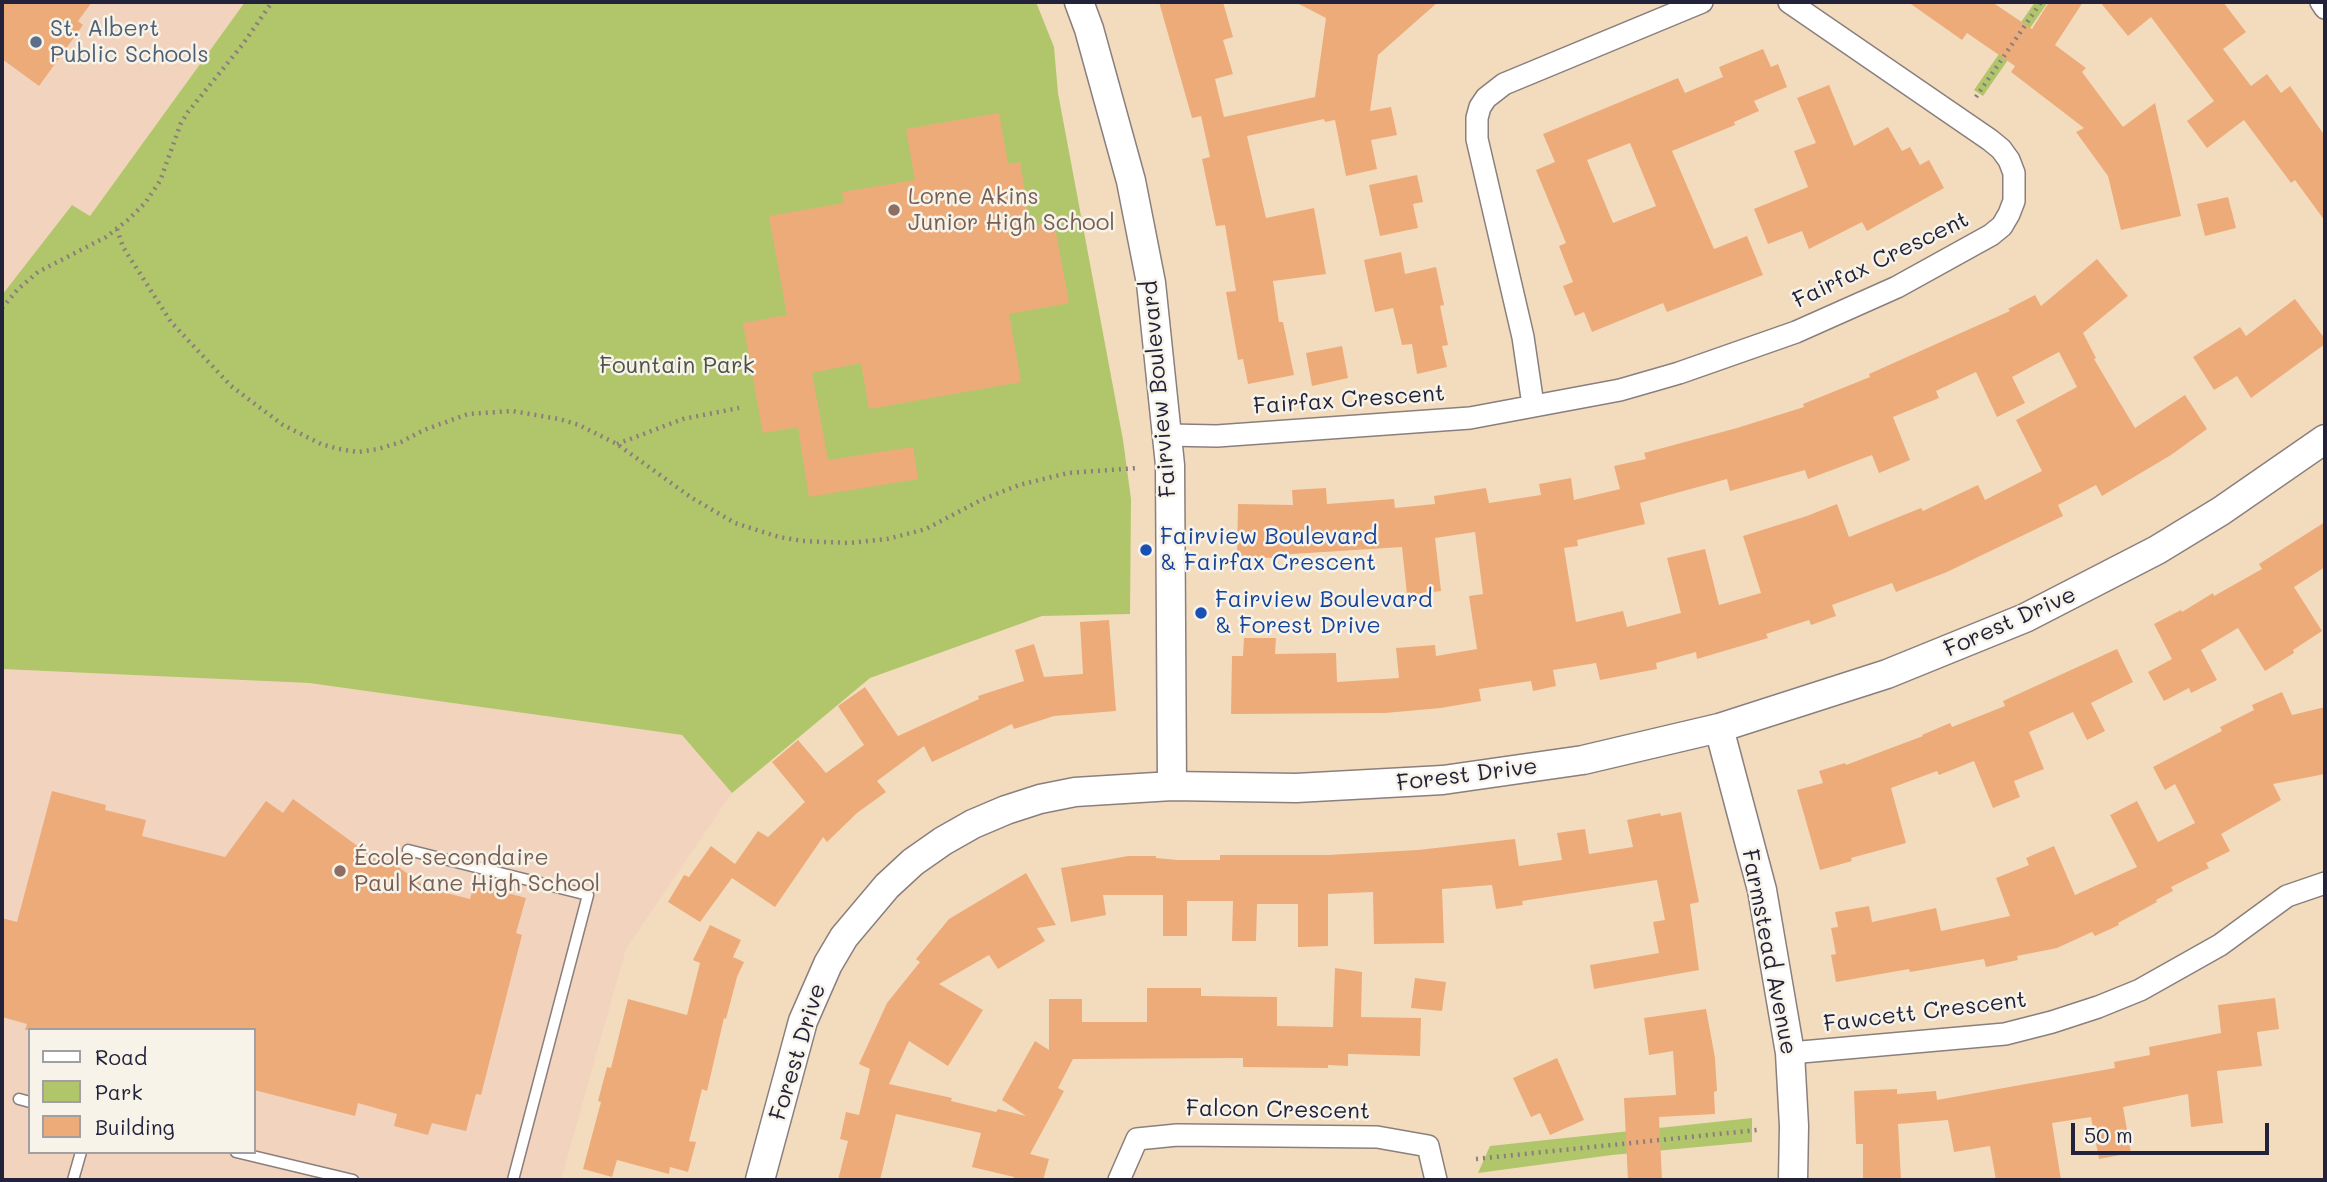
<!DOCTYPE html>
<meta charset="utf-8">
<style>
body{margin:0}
#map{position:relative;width:2327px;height:1182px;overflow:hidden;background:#f3dcbe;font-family:Mali,sans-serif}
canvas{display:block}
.frame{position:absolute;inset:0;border:4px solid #22223b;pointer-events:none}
.legend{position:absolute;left:28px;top:1028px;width:228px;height:126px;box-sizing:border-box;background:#f7f3e8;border:2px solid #a29fa3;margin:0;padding:9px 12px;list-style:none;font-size:21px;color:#22223b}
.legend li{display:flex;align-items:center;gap:14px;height:35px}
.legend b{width:35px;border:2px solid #a29fa3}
.scale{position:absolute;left:2071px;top:1123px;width:198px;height:32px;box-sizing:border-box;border:4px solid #22223b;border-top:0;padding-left:9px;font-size:21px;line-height:24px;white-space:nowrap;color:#22223b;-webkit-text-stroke:5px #f7f3e8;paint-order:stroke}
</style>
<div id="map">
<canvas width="2327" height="1182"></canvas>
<div class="frame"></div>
<ul class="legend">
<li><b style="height:9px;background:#fff"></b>Road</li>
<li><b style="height:19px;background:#b1c66a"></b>Park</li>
<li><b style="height:19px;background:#edab7a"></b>Building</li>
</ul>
<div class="scale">50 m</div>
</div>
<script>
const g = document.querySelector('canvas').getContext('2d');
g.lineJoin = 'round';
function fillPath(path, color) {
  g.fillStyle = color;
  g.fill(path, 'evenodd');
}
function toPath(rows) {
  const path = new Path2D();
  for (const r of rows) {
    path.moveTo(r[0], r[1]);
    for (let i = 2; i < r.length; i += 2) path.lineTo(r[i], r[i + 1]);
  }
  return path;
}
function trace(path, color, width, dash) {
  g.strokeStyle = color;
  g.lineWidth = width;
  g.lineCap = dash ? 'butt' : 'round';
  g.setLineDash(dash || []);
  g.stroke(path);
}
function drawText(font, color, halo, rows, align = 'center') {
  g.font = font + ' Mali,sans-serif';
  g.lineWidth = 5;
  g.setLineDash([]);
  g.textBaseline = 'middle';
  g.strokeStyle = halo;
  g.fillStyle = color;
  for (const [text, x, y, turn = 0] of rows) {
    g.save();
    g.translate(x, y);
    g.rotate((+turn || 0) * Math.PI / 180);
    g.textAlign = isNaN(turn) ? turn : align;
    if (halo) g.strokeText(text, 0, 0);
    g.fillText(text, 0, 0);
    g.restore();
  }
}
const built = toPath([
 [2,2,245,2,90,216,72,205,2,295],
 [2,669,309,683,682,735,732,793,626,949,561,1180,2,1180],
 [30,1030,254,1030,254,1152,30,1152]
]);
const green = toPath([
 [245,2,1036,2,1054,47,1058,93,1123,440,1131,499,1130,614,1042,616,870,678,732,793,682,735,309,683,2,669,2,295,72,205,90,216],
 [2035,2,2048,2,1983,96,1974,90],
 [1752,1118,1752,1142,1612,1155,1478,1173,1490,1146]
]);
const building = toPath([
 [2,2,92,2,78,21,83,25,39,86,2,59],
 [1159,2,1223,2,1233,37,1223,40,1233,74,1215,79,1224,117,1315,97,1326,18,1295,2,1438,2,1378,55,1370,111,1391,107,1397,135,1371,140,1377,169,1346,176,1335,120,1325,122,1324,119,1247,136,1266,218,1314,208,1326,274,1273,281,1279,322,1283,322,1294,375,1248,384,1243,359,1238,360,1226,292,1236,291,1225,225,1216,226,1202,159,1210,157,1201,116,1192,118],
 [1908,2,1992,2,2032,29,2049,2,2083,2,2055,45,2086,68,2082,72,2123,127,2155,103,2181,216,2121,230,2108,176,2076,132,2084,128,2011,72,2015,66,1967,33,1962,40],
 [2100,2,2223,2,2246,32,2223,49,2251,86,2267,74,2281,93,2290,86,2325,136,2325,221,2295,180,2291,183,2244,120,2207,148,2187,121,2214,101,2151,17,2128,36],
 [1763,49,1771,67,1778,64,1787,87,1754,101,1759,111,1734,122,1735,125,1672,151,1714,249,1747,236,1763,275,1667,312,1663,303,1592,332,1584,312,1575,316,1563,286,1573,282,1559,246,1566,243,1536,170,1555,162,1543,134,1678,78,1685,93,1723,77,1719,67],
 [1630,143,1656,206,1613,223,1587,160],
 [1829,85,1854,146,1888,127,1902,151,1910,147,1920,165,1929,160,1944,188,1867,231,1862,222,1809,249,1802,231,1768,244,1754,209,1808,187,1794,151,1816,143,1797,98],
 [999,113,1008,164,1020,162,1031,226,1054,222,1069,303,1009,314,1021,382,869,409,861,363,812,373,828,460,913,447,918,479,809,497,798,427,763,433,743,323,787,315,769,216,844,203,842,192,915,180,906,129],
 [1417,175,1423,202,1413,204,1418,228,1380,236,1369,185],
 [2228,197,2236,228,2205,236,2197,204],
 [1401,252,1405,274,1436,267,1444,305,1440,306,1448,345,1442,346,1447,367,1417,374,1412,344,1402,345,1393,308,1375,312,1364,260],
 [2097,259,2128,296,2083,333,2096,358,2094,359,2135,428,2185,395,2207,429,2171,455,2102,496,2096,485,2058,505,2063,516,1947,572,1896,592,1892,583,1832,605,1836,616,1811,625,1809,620,1766,634,1768,638,1697,659,1696,652,1656,663,1657,669,1600,680,1596,663,1553,670,1556,686,1533,691,1531,681,1479,689,1481,701,1441,708,1385,713,1231,714,1232,656,1243,656,1244,638,1276,638,1275,654,1336,653,1337,682,1399,678,1396,648,1435,645,1436,656,1477,649,1469,596,1483,594,1475,532,1435,538,1441,591,1407,595,1402,547,1277,555,1277,558,1237,557,1238,504,1293,505,1292,490,1326,488,1327,504,1394,499,1395,508,1435,504,1434,496,1486,488,1489,503,1541,495,1539,484,1571,478,1574,500,1620,489,1614,466,1646,459,1644,453,1737,428,1804,407,1803,404,1870,377,1869,374,2010,311,2008,309,2035,295,2041,306],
 [2059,352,2077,387,2016,420,2042,471,1985,500,1978,485,1923,511,1921,508,1849,537,1837,504,1807,516,1743,536,1761,593,1719,605,1705,549,1667,558,1681,613,1627,627,1623,611,1576,622,1564,548,1578,546,1577,540,1645,524,1640,503,1727,479,1730,491,1805,470,1808,479,1872,455,1879,473,1910,460,1893,417,1939,398,1936,391,1976,372,1997,417,2025,403,2012,377],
 [2295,299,2325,339,2325,344,2251,398,2237,376,2214,390,2193,357,2240,327,2246,336],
 [1342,346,1348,378,1312,386,1306,353],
 [2325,522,2325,567,2294,587,2322,631,2293,650,2294,653,2265,671,2238,628,2201,650,2217,680,2191,693,2189,688,2164,701,2148,672,2172,659,2154,624,2181,610,2182,612,2213,593,2214,596,2262,569,2259,564],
 [1109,620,1116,711,1054,716,1014,729,1012,724,932,762,924,746,877,781,886,792,857,813,827,842,823,837,775,907,732,878,700,922,668,902,684,875,689,877,711,846,735,864,758,831,768,837,805,802,772,762,798,740,826,773,864,745,838,706,865,687,898,736,979,699,978,696,1024,681,1015,650,1034,644,1044,677,1083,674,1080,622],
 [2117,649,2133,682,2091,703,2105,731,2087,740,2073,712,2029,732,2044,769,2014,781,2020,797,1993,808,1974,761,1939,775,1937,771,1891,788,1906,843,1851,858,1852,861,1820,870,1797,790,1823,783,1819,771,1845,763,1846,765,1923,736,1922,735,1950,723,1952,727,2005,706,2003,701],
 [2282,692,2292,715,2325,707,2325,774,2273,784,2281,800,2221,834,2230,851,2206,863,2209,868,2171,887,2173,891,2156,900,2157,902,2118,923,2119,925,2095,936,2092,932,2057,948,2017,956,2018,960,1986,967,1984,959,1910,972,1909,969,1836,982,1831,955,1836,954,1831,928,1838,927,1835,912,1869,906,1872,922,1936,908,1941,931,2010,916,1996,878,2029,865,2026,858,2054,846,2075,895,2137,867,2110,815,2137,801,2158,842,2195,823,2175,784,2165,790,2153,767,2222,731,2220,727,2254,710,2252,705],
 [52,791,106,805,105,810,146,820,142,836,225,857,266,801,283,813,293,799,385,866,389,860,427,888,470,899,474,884,526,898,516,933,522,935,481,1095,476,1094,466,1131,432,1123,428,1135,394,1126,397,1114,358,1103,355,1116,254,1090,254,1030,25,1030,27,1024,2,1017,2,918,17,922],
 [1681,812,1699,902,1690,904,1699,970,1594,989,1590,965,1659,953,1653,922,1665,920,1657,880,1522,901,1523,905,1496,909,1492,885,1442,889,1444,943,1374,944,1373,892,1328,894,1328,946,1298,947,1298,904,1257,904,1256,941,1232,941,1233,901,1187,901,1187,936,1163,936,1163,895,1103,895,1106,915,1071,922,1061,868,1128,856,1156,856,1156,858,1178,860,1220,860,1220,855,1328,855,1418,850,1515,839,1519,866,1562,860,1557,833,1585,829,1589,854,1633,847,1627,820,1660,813,1661,816],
 [1026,873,1056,925,1037,928,1045,941,998,969,989,955,939,984,983,1010,948,1066,909,1041,889,1084,952,1098,951,1101,996,1112,998,1109,1026,1116,1002,1100,1035,1041,1049,1050,1049,999,1082,999,1082,1022,1147,1022,1147,988,1201,988,1201,996,1277,997,1277,1026,1333,1027,1335,968,1362,972,1361,1017,1421,1018,1420,1056,1348,1054,1348,1066,1328,1065,1328,1068,1243,1067,1243,1058,1073,1059,1058,1088,1064,1091,1030,1154,1049,1159,1043,1180,1013,1180,1014,1177,972,1167,981,1133,896,1114,880,1180,838,1180,848,1141,840,1139,846,1112,859,1115,870,1069,859,1064,887,1003,920,962,916,959,949,919],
 [710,925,741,940,733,957,744,962,737,977,726,1019,724,1018,707,1091,702,1089,689,1141,696,1142,688,1172,670,1167,669,1174,617,1160,612,1177,583,1169,601,1102,598,1101,607,1067,611,1068,628,999,687,1015,700,963,693,960],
 [1415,978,1446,982,1442,1011,1411,1008],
 [2275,998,2279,1029,2257,1032,2262,1066,2217,1071,2223,1123,2191,1127,2188,1094,2123,1107,2131,1153,2099,1159,2091,1117,2052,1123,2061,1180,1996,1180,1990,1146,1954,1152,1948,1120,1898,1124,1901,1180,1863,1180,1863,1144,1856,1144,1854,1091,1897,1089,1897,1094,1936,1091,1937,1100,2115,1068,2114,1062,2150,1055,2149,1047,2221,1033,2218,1005],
 [1706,1009,1715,1058,1717,1091,1714,1092,1715,1114,1659,1117,1662,1180,1628,1180,1624,1098,1676,1095,1673,1051,1649,1055,1644,1018],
 [1557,1058,1584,1120,1550,1135,1540,1113,1531,1117,1513,1078]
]);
const path = toPath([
 [1976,97,2041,2],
 [117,229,123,247,171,322,231,386,283,425,321,444,339,449,358,452,378,449,401,442,424,430,468,414,512,411,559,419,579,425,617,444,692,498,735,523,779,537,803,541,849,543,887,539,926,529,981,500,1019,485,1068,473,1137,468],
 [2,308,18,289,38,272,106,237,129,219,145,203,160,181,181,123,188,112,243,44,272,2],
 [617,444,683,419,739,408],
 [1476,1159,1757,1130]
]);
const service = toPath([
 [408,850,588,895,513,1180],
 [19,1099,30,1102],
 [236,1152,353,1180],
 [73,1180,81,1152]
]);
const minor = toPath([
 [2321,2,2325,8],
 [1533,405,1523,337,1477,139,1477,118,1480,107,1486,98,1504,84,1702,2],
 [1168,435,1217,436,1470,418,1620,390,1679,373,1796,332,1897,287,1991,235,2002,226,2009,214,2014,201,2014,173,2009,160,2001,149,1990,140,1789,2],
 [1790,1053,2005,1034,2052,1022,2098,1007,2140,990,2220,945,2287,896,2325,883],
 [1119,1180,1137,1139,1177,1135,1377,1137,1428,1146,1436,1180]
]);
const tertiary = toPath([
 [1079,2,1089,29,1131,181,1151,283,1170,465,1172,786],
 [1719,728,1762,890,1790,1053,1794,1126,1793,1180],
 [760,1180,803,1021,828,964,844,937,887,886,913,862,943,841,973,824,1006,810,1040,799,1075,792,1172,786,1296,788,1443,780,1583,760,1719,728,1887,674,2025,618,2157,550,2221,511,2325,439]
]);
const markers = [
 [36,42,7,"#5c6f8a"],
 [894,210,7,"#8d6e63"],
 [1146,550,7,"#1a4fb4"],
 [1201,613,7,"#1a4fb4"],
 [340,871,7,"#8d6e63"]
];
const serviceNames = [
 ["St. Albert",50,29],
 ["Public Schools",50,55]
];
const educationNames = [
 ["Lorne Akins",908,197],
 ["Junior High School",908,223],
 ["École secondaire",354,858],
 ["Paul Kane High School",354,884]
];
const streetNames = [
 ["Fairfax Crescent",1881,260,-26],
 ["Fairview Boulevard",1159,389,-95],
 ["Fairfax Crescent",1349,400,-4],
 ["Forest Drive",2010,622,-24],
 ["Forest Drive",1467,775,-7],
 ["Farmstead Avenue",1769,952,79],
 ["Fawcett Crescent",1925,1012,-7],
 ["Forest Drive",798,1052,-73],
 ["Falcon Crescent",1278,1110,1]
];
const parkNames = [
 ["Fountain Park",677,366]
];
const transitNames = [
 ["Fairview Boulevard",1160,537],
 ["& Fairfax Crescent",1160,563],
 ["Fairview Boulevard",1215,600],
 ["& Forest Drive",1215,626]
];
fillPath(built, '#f2d4be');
fillPath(green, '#b1c66a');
fillPath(building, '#edab7a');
trace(service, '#8a7f7c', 13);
trace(minor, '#8a7f7c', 24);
trace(tertiary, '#8a7f7c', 31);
trace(path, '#8a7f7c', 4.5, [2, 5]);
trace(service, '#fff', 10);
trace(minor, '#fff', 21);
trace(tertiary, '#fff', 28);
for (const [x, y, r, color] of markers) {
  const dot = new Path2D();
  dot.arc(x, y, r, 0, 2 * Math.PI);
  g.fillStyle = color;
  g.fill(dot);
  trace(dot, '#f7f3e8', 2.5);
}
drawText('23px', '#4e5e75', '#f7f3e8', serviceNames, 'left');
drawText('23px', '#785e54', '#f7f3e8', educationNames, 'left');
drawText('23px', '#22223b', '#f7f3e8', streetNames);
drawText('23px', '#4d5349', '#f7f3e8', parkNames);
drawText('23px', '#164399', '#f7f3e8', transitNames, 'left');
</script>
